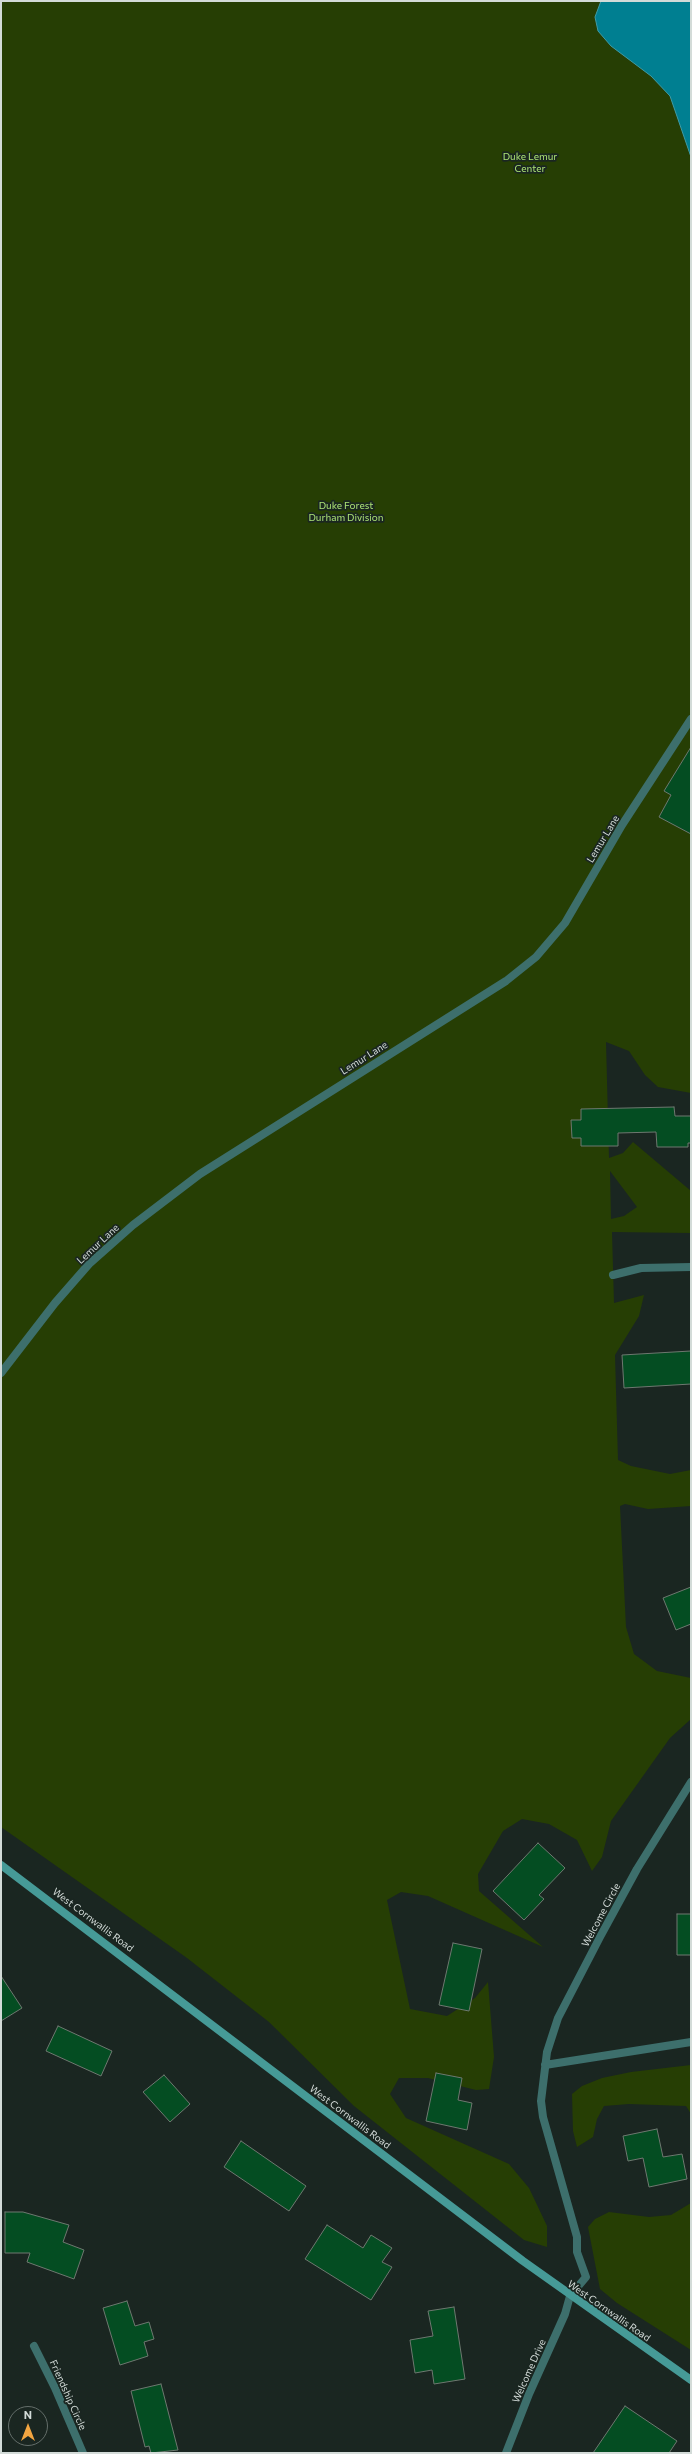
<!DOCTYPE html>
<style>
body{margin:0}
#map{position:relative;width:692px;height:2454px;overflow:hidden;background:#1a2621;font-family:Commissioner,sans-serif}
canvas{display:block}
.frame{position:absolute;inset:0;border:2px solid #d3dbd8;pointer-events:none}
.north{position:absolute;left:8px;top:2406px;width:40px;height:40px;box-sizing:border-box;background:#1a2621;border:1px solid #646e6a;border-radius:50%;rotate:0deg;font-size:11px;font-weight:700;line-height:16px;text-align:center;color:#d3dbd8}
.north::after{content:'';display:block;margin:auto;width:14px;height:18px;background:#f2a541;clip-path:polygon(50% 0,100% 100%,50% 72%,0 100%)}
</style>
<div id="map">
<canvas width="692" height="2454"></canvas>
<div class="frame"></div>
<div class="north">N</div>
</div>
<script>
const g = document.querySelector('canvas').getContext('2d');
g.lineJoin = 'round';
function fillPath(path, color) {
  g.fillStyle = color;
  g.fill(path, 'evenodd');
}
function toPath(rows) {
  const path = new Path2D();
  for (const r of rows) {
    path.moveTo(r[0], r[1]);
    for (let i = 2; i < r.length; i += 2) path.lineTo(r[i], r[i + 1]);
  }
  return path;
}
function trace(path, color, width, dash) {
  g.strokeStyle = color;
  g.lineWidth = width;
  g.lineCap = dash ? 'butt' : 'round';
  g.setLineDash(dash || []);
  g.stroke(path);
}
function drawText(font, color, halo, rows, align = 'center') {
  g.font = font + ' Commissioner,sans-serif';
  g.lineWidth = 3.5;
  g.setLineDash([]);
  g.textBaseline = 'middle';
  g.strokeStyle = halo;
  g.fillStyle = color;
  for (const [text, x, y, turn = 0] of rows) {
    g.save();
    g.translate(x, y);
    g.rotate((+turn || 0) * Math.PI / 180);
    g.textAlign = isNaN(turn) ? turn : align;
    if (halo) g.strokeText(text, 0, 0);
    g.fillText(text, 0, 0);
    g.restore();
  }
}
const green = toPath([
 [1,1,691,1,691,1093,658,1087,645,1075,629,1051,606,1042,609,1158,623,1153,633,1142,691,1191,691,1233,612,1232,614,1303,644,1295,639,1316,615,1355,618,1460,631,1466,670,1474,691,1470,691,1506,648,1509,625,1504,620,1506,626,1627,634,1654,657,1671,691,1678,691,1719,670,1738,611,1821,602,1857,592,1871,577,1840,549,1824,522,1819,503,1831,478,1874,479,1891,543,1947,428,1896,401,1892,387,1900,410,2009,447,2016,475,1998,488,1982,494,2057,489,2089,476,2090,428,2078,399,2078,390,2094,406,2118,509,2164,529,2188,547,2226,547,2247,524,2240,354,2106,269,2022,187,1958,1,1827],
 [610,1171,637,1207,624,1216,611,1219],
 [691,2065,691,2114,686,2106,629,2104,604,2106,597,2119,593,2137,577,2147,573,2131,572,2094,582,2086,602,2078,631,2072],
 [691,2203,691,2350,617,2303,600,2289,588,2227,595,2219,609,2212,649,2217,671,2215]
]);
const water = toPath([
 [601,1,691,1,691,157,670,96,651,76,611,46,598,31,595,17,601,1]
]);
const building = toPath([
 [691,747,691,834,659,817,671,795,664,791,691,747],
 [674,1107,675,1116,691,1116,691,1143,688,1143,688,1147,657,1147,656,1132,618,1133,618,1146,581,1146,581,1138,572,1138,571,1120,581,1120,581,1109,674,1107],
 [691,1351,691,1384,624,1388,622,1355,691,1351],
 [691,1587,691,1624,676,1630,663,1598,691,1587],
 [538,1843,565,1868,539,1895,544,1899,524,1920,493,1891,538,1843],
 [677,1914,691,1914,691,1955,677,1955,677,1914],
 [453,1943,482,1949,469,2011,439,2005,453,1943],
 [1,1976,22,2008,1,2021,1,1976],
 [58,2026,112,2051,101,2076,46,2051,58,2026],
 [436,2073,462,2078,458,2100,472,2103,467,2130,426,2121,436,2073],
 [164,2075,190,2104,170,2122,143,2092,164,2075],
 [657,2129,663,2157,682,2154,687,2179,649,2187,643,2158,628,2161,623,2136,657,2129],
 [241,2141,306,2186,289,2211,224,2167,241,2141],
 [5,2212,23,2212,69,2225,63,2242,84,2250,74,2279,27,2262,30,2253,5,2253,5,2212],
 [327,2225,363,2248,371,2235,392,2248,382,2262,392,2267,371,2300,305,2259,327,2225],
 [127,2301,135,2326,149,2322,154,2339,144,2342,148,2356,120,2365,103,2308,127,2301],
 [454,2307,465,2379,434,2384,432,2370,415,2373,410,2340,433,2336,428,2311,454,2307],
 [161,2384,178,2450,151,2453,149,2446,145,2447,131,2391,161,2384],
 [625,2406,677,2441,669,2453,593,2453,625,2406]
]);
const street = toPath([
 [613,1275,641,1268,691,1267],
 [1,1373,55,1303,89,1264,133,1225,200,1174,506,981,536,957,565,923,622,825,691,719],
 [545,2065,691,2042],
 [34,2346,55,2388,83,2453],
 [506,2453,529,2394,565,2314,570,2296,586,2277,577,2252,577,2237,543,2117,541,2101,547,2052,558,2018,600,1937,637,1869,691,1782]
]);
const secondary = toPath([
 [1,1865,523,2261,691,2380]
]);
const parkNames = [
 ["Duke Lemur",530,157],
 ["Center",530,169],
 ["Duke Forest",346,506],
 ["Durham Division",346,518]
];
const streetNames = [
 ["Lemur Lane",603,839,-59],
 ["Lemur Lane",364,1058,-32],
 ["Lemur Lane",98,1244,-43],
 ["Welcome Circle",601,1915,-62],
 ["West Cornwallis Road",93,1920,37],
 ["West Cornwallis Road",350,2117,37],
 ["West Cornwallis Road",609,2311,35],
 ["Welcome Drive",529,2371,-66],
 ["Friendship Circle",68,2395,66]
];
fillPath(green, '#263e04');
fillPath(water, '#007f91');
trace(water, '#3f9ba6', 1);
fillPath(building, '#044d22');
trace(building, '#6e7870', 1);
trace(street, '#3d6f6c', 8);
trace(secondary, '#469a97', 8);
drawText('10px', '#ace275', '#1a2621', parkNames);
drawText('10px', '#d3dbd8', '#1a2621', streetNames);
</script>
